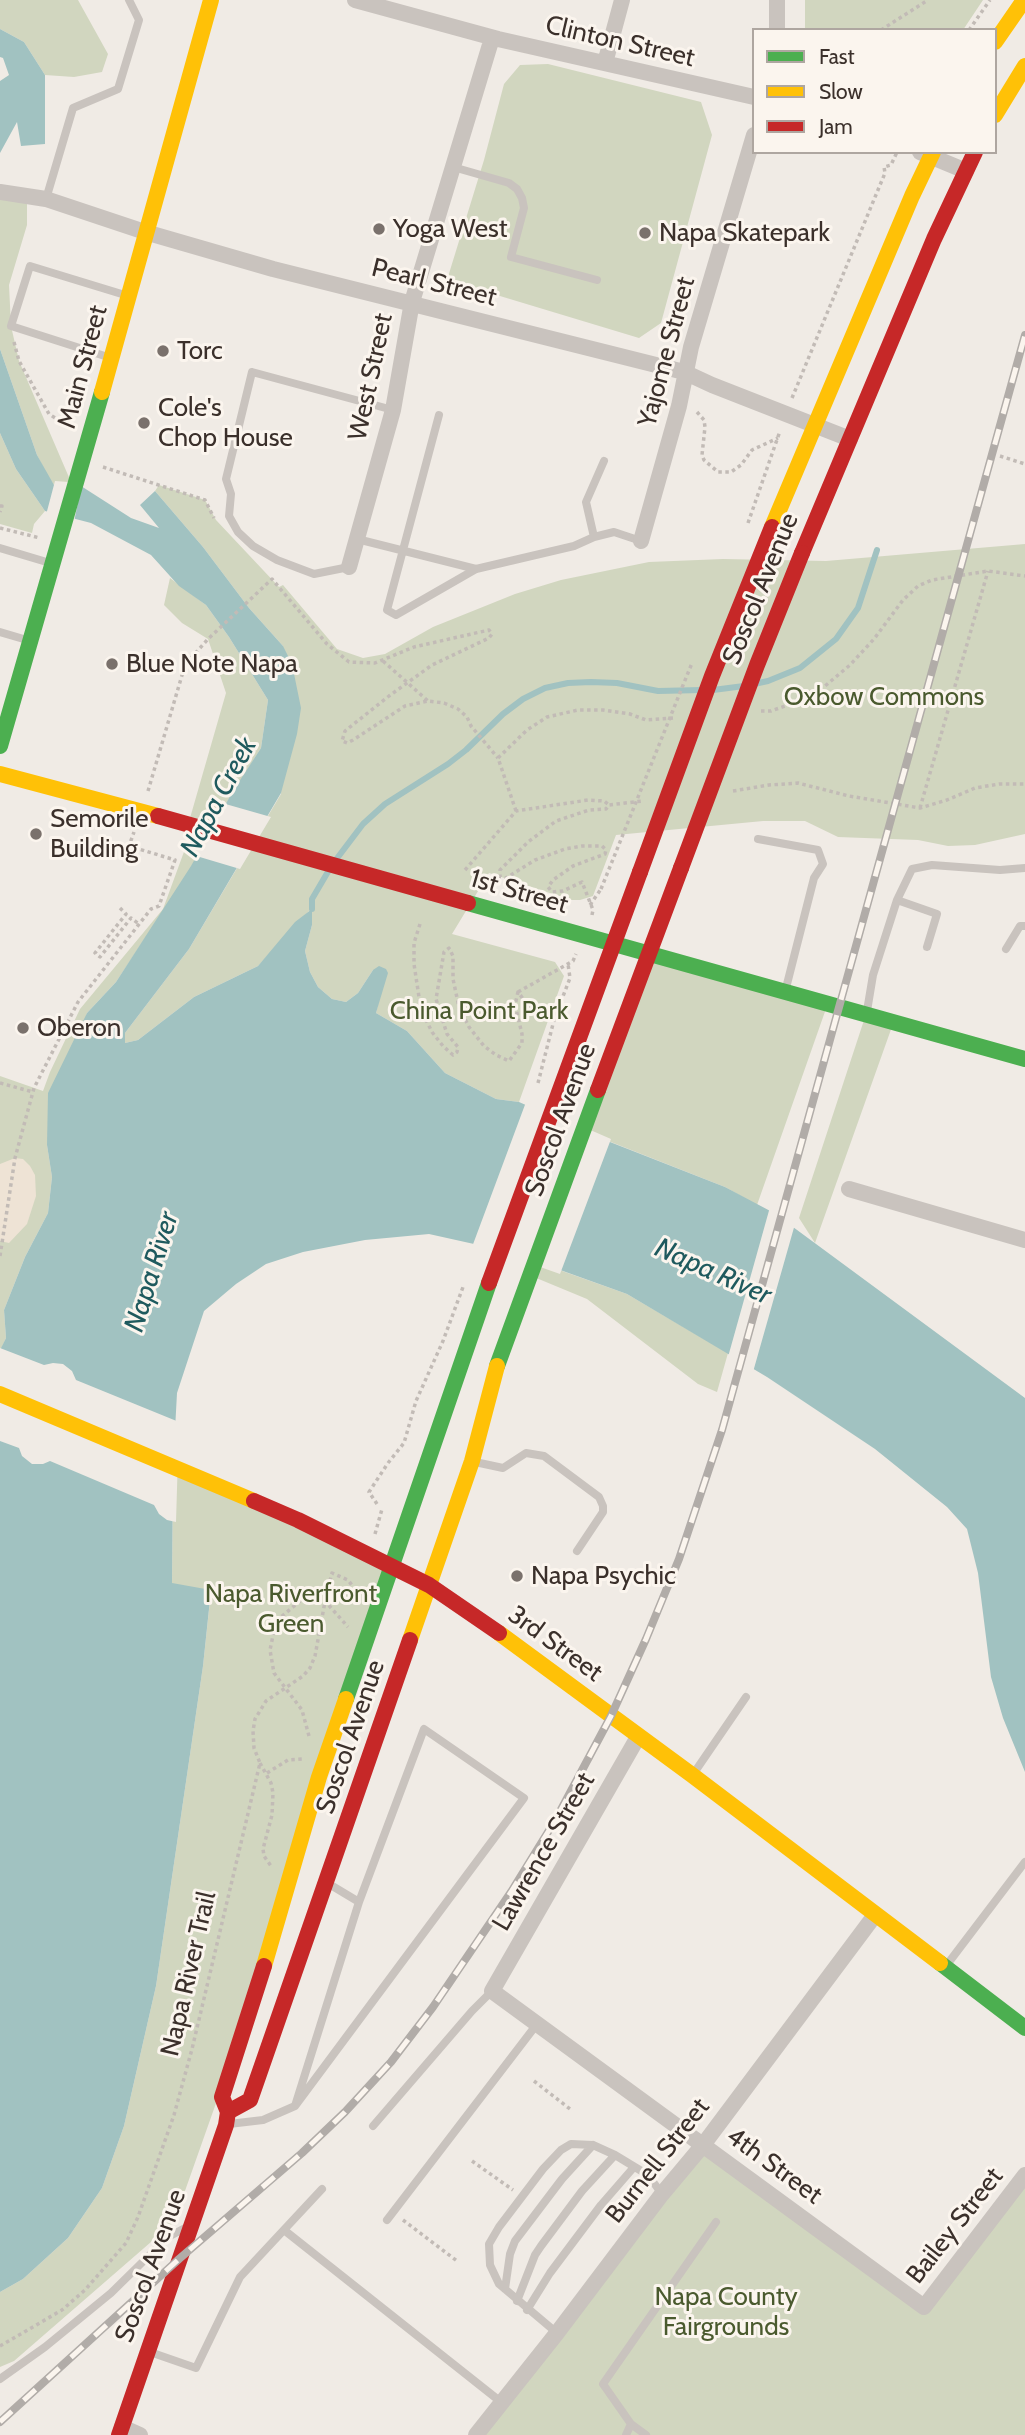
<!DOCTYPE html>
<style>
body{margin:0}
#map{position:relative;width:1025px;height:2435px;overflow:hidden;background:#f0ebe5;font-family:Cabin,sans-serif}
canvas{display:block}
.legend{position:absolute;left:752px;top:28px;width:245px;height:126px;box-sizing:border-box;background:#fbf5ee;border:2px solid #aea6a0;margin:0;padding:9px 12px;list-style:none;font-size:21px;color:#3b302b}
.legend li{display:flex;align-items:center;gap:14px;height:35px}
.legend b{width:35px;border:2px solid #aea6a0}
</style>
<div id="map">
<canvas width="1025" height="2435"></canvas>
<ul class="legend">
<li><b style="height:9px;background:#4caf50"></b>Fast</li>
<li><b style="height:9px;background:#ffc107"></b>Slow</li>
<li><b style="height:9px;background:#c62828"></b>Jam</li>
</ul>
</div>
<script>
const g = document.querySelector('canvas').getContext('2d');
g.lineJoin = 'round';
function fillPath(path, color) {
  g.fillStyle = color;
  g.fill(path, 'evenodd');
}
function toPath(rows) {
  const path = new Path2D();
  for (const r of rows) {
    path.moveTo(r[0], r[1]);
    for (let i = 2; i < r.length; i += 2) path.lineTo(r[i], r[i + 1]);
  }
  return path;
}
function trace(path, color, width, dash) {
  g.strokeStyle = color;
  g.lineWidth = width;
  g.lineCap = dash ? 'butt' : 'round';
  g.setLineDash(dash || []);
  g.stroke(path);
}
function drawText(font, color, halo, rows, align = 'center') {
  g.font = font + ' Cabin,sans-serif';
  g.lineWidth = 6;
  g.setLineDash([]);
  g.textBaseline = 'middle';
  g.strokeStyle = halo;
  g.fillStyle = color;
  for (const [text, x, y, turn = 0] of rows) {
    g.save();
    g.translate(x, y);
    g.rotate((+turn || 0) * Math.PI / 180);
    g.textAlign = isNaN(turn) ? turn : align;
    if (halo) g.strokeText(text, 0, 0);
    g.fillText(text, 0, 0);
    g.restore();
  }
}
const green = toPath([
 [0,0,78,0,108,54,102,72,74,77,45,75,24,42,0,29],
 [805,0,983,0,963,30,805,30],
 [548,64,701,102,712,135,661,323,639,338,447,280,484,160,504,84,520,65],
 [0,192,27,200,27,225,9,285,11,326,19,361,74,489,54,485,47,475,37,455,0,349],
 [0,433,16,469,45,511,34,524,32,533,0,524],
 [159,485,205,500,216,520,279,587,283,585,337,649,363,658,385,654,433,627,515,594,561,580,649,562,723,559,826,561,1025,544,1025,834,975,845,948,846,918,840,838,837,805,821,763,821,616,835,593,896,580,900,571,900,489,873,452,934,555,962,564,976,519,1102,496,1099,445,1073,407,1031,376,1013,380,996,373,970,358,993,346,1002,332,999,318,987,310,972,305,951,312,925,311,909,258,966,194,997,138,1040,125,1043,125,1033,189,949,281,794,283,646,249,608,203,547,155,491],
 [170,578,206,605,229,637,268,700,261,748,209,831,188,825,226,693,208,639,182,623,164,605],
 [185,849,201,854,116,982,87,1013,47,1145,52,1177,48,1213,25,1257,4,1310,6,1338,0,1351,0,1076,43,1091,50,1072,80,1009,163,909],
 [649,954,828,1003,757,1205,725,1187,583,1131],
 [866,1014,894,1021,815,1243,799,1218],
 [534,1261,627,1294,728,1353,717,1392,698,1384,587,1299,529,1275],
 [173,1467,392,1565,221,2089,174,2222,14,2361,0,2367,0,2292,23,2279,68,2238,102,2188,124,2126,156,1986,203,1666,211,1591,172,1584],
 [703,2145,924,2306,1025,2175,1025,2435,476,2435]
]);
const plaza = toPath([
 [15,1158,23,1159,30,1166,35,1175,36,1196,27,1224,9,1243,0,1241,0,1164]
]);
const water = toPath([
 [0,29,24,42,45,75,45,144,21,146,17,122,0,153,0,81,9,75,3,58,0,57],
 [0,349,37,455,54,485,81,486,131,518,159,528,140,505,155,491,203,547,249,608,283,646,292,664,301,708,297,734,281,793,189,949,125,1033,125,1043,138,1040,194,997,258,966,295,922,312,909,312,925,305,951,310,972,318,987,332,999,346,1002,358,993,373,970,379,966,386,969,388,973,376,1013,407,1031,445,1073,496,1099,519,1102,610,1142,725,1187,774,1213,1025,1398,1025,1772,1003,1718,991,1677,978,1573,967,1529,947,1507,875,1449,767,1377,627,1294,510,1252,429,1234,365,1240,303,1252,266,1264,236,1284,204,1311,177,1393,173,1467,172,1583,211,1590,203,1666,156,1986,124,2126,102,2188,68,2238,23,2279,0,2292,0,1350,6,1338,4,1310,25,1257,48,1213,52,1177,47,1145,48,1093,87,1013,116,982,191,866,233,791,261,748,268,700,229,637,206,605,179,586,151,555,91,523,45,511,16,469,0,433]
]);
const pier = toPath([
 [55,481,82,483,74,522,46,515],
 [222,803,271,817,240,869,193,855],
 [526,1102,611,1139,560,1274,509,1256,472,1247],
 [770,1207,795,1224,753,1372,728,1357],
 [0,1348,44,1365,53,1363,63,1364,72,1371,76,1380,179,1422,176,1522,167,1520,159,1514,154,1505,50,1461,43,1464,32,1464,22,1456,19,1448,0,1441]
]);
const stream = toPath([
 [754,684,768,681,800,668,836,639,858,608,877,550],
 [713,690,744,686],
 [335,861,363,824,385,804,448,764,466,750,503,714,523,699,545,688,568,683,591,682,617,683,658,691,702,690],
 [312,909,312,899,329,870]
]);
const path = toPath([
 [881,30,928,0],
 [969,30,990,0],
 [14,342,19,361,49,414,60,421],
 [792,398,885,173,884,167,891,165,897,152],
 [697,412,704,420,705,427,702,455,704,460,718,472,731,472,741,465,752,450,778,438],
 [1000,456,1025,464],
 [103,467,205,500,214,518],
 [0,506,2,506,0,512],
 [748,523,780,431],
 [0,528,40,538],
 [383,661,428,701],
 [761,711,771,711,788,705,825,686,850,665,874,639,903,600,918,586,932,580,988,571,1025,576],
 [148,791,185,665,208,639,272,579,327,644,349,662,375,663,414,647,489,630,492,634,489,638,432,665,389,696,345,731,342,741,347,743,353,740,405,706,428,701,444,703,458,709,467,717,471,726,498,758],
 [733,791,769,785,798,783,849,796,920,808,947,800,975,788,999,784,1025,784],
 [920,808,988,571],
 [516,811,498,758,527,730,547,717,578,710,603,710,630,714,646,720,673,718],
 [465,870,516,811,588,800,604,801,609,805],
 [590,905,601,889],
 [120,908,126,914,95,953,100,957,131,918,139,924],
 [592,915,593,910,582,882,563,891,552,892,548,887,553,880,573,866,605,854,606,850,602,846,582,846,565,849,535,860,506,878,500,877,500,870,528,842,556,821,589,810,606,809,609,805,642,801],
 [420,924,414,943,414,964,421,1010,432,1032,443,1046,453,1055,457,1052,458,1047,447,1034,436,999,444,952,449,948,453,956,453,979,459,1007,469,1027,484,1046,496,1055,509,1061,522,1043,522,1034,515,1005,518,992,527,1004,553,1020],
 [518,992,573,961,576,954],
 [0,1083,33,1092],
 [538,1083,554,1020,570,978,568,964],
 [0,1256,15,1158,34,1088,78,1002,151,909,159,906,175,860,129,846,134,832],
 [377,1504,369,1492,388,1463,404,1443,416,1401,443,1341,463,1287],
 [375,1534,382,1509],
 [309,1736,302,1710,274,1673,270,1650,275,1626,281,1617,300,1601,316,1597,325,1601,348,1627],
 [260,1763,271,1783,273,1793,272,1815,263,1849,264,1856,271,1866],
 [267,1773,288,1760,302,1759],
 [534,2081,570,2109],
 [472,2161,513,2190],
 [403,2220,457,2261],
 [0,2346,62,2310,85,2290,126,2243,138,2217,174,2115,192,2049,260,1763,254,1748,253,1731,255,1719,266,1701,303,1676,310,1668,315,1656,326,1596,332,1573,348,1580,358,1593]
]);
const lane = toPath([
 [453,167,509,183,517,189,522,198,524,208,511,257,597,280],
 [46,199,73,108,118,89,139,20,129,0],
 [111,358,11,326,30,266,125,295],
 [439,415,387,610,396,615,476,569,574,546,594,537],
 [604,461,586,502,594,537,614,532,641,541],
 [357,539,476,569],
 [0,548,50,563],
 [349,567,314,574,277,560,253,546,238,532,229,516,231,494,226,479,252,372,393,410],
 [0,632,27,640],
 [758,839,818,850,823,864,814,878,786,988],
 [897,900,937,914,927,947],
 [1006,949,1020,926,1025,926],
 [867,1011,873,975,897,900,912,869,932,865,1000,870,1025,868],
 [475,1462,503,1468,526,1453,544,1456,599,1497,603,1506,603,1512,577,1551],
 [694,1773,746,1697],
 [329,1884,359,1902],
 [946,1966,1025,1862],
 [229,2124,263,2120,295,2106,524,1798,424,1729,359,1902,295,2106],
 [373,2126,472,2011,492,1991],
 [387,2220,537,2024],
 [284,2230,501,2402],
 [505,2289,510,2254,515,2241,562,2179,593,2145],
 [517,2301,535,2255,541,2246,582,2191,615,2155],
 [527,2310,550,2273,601,2205,634,2167],
 [557,2333,499,2284,490,2265,489,2244,499,2227,543,2169,561,2150,571,2144,593,2145,615,2155,648,2175,662,2194],
 [147,2351,196,2368,240,2277,322,2189],
 [0,2379,45,2347,111,2293,168,2237,187,2227],
 [631,2424,646,2435],
 [626,2435,631,2424,603,2384,716,2222]
]);
const street = toPath([
 [355,0,498,39,754,97],
 [777,0,777,30],
 [605,63,622,0],
 [920,152,966,171],
 [0,192,46,199,145,232,273,269,684,372,712,385,850,439],
 [641,541,679,406,691,347,754,135],
 [349,567,393,410,412,302,492,38],
 [849,1189,1025,1240],
 [638,1737,492,1991,924,2307,1025,2175],
 [122,2427,140,2435],
 [476,2435,557,2333,662,2194,703,2145,875,1915]
]);
const fast = toPath([
 [0,746,102,392],
 [468,903,1025,1059],
 [497,1366,598,1090],
 [346,1699,489,1283],
 [940,1963,1025,2028]
]);
const slow = toPath([
 [995,42,1024,0],
 [995,115,1025,66],
 [102,392,211,0],
 [772,527,912,196,933,152],
 [0,774,158,816],
 [0,1394,254,1501],
 [499,1633,692,1775,940,1963],
 [410,1640,472,1461,497,1366],
 [264,1966,319,1777,346,1699]
]);
const jam = toPath([
 [802,553,934,239,975,152],
 [598,1090,681,868],
 [489,1283,640,872],
 [254,1501,298,1520,429,1585,499,1633],
 [228,2112,250,2100,410,1640],
 [119,2435,226,2125,228,2112,222,2097,264,1966]
]);
const rail = toPath([
 [0,2422,179,2259,302,2153,345,2112,391,2062,433,2007,511,1892,556,1819,611,1716,646,1639,679,1559,722,1430,1025,335]
]);
const pathBridge = toPath([
 [601,889,692,663]
]);
const jamBridge = toPath([
 [158,816,468,903],
 [681,868,757,665,802,553],
 [640,872,712,676,772,527]
]);
const markers = [
 [379,229,7,"#7a716c"],
 [645,233,7,"#7a716c"],
 [163,351,7,"#7a716c"],
 [144,423,7,"#7a716c"],
 [112,664,7,"#7a716c"],
 [36,834,7,"#7a716c"],
 [23,1028,7,"#7a716c"],
 [517,1576,7,"#7a716c"]
];
const streetNames = [
 ["Clinton Street",620,42,13],
 ["Pearl Street",434,283,14],
 ["Yajome Street",667,352,-75],
 ["Main Street",83,367,-75],
 ["West Street",371,377,-78],
 ["Soscol Avenue",761,589,-68],
 ["1st Street",519,892,16],
 ["Soscol Avenue",561,1120,-70],
 ["3rd Street",555,1644,36],
 ["Soscol Avenue",351,1737,-71],
 ["Lawrence Street",544,1852,-60],
 ["Napa River Trail",189,1974,-77],
 ["Burnell Street",658,2161,-52],
 ["4th Street",774,2166,36],
 ["Bailey Street",955,2226,-52],
 ["Soscol Avenue",151,2266,-70]
];
const poiNames = [
 ["Yoga West",393,229],
 ["Napa Skatepark",659,233],
 ["Torc",177,351],
 ["Cole's",158,408],
 ["Chop House",158,438],
 ["Blue Note Napa",126,664],
 ["Semorile",50,819],
 ["Building",50,849],
 ["Oberon",37,1028],
 ["Napa Psychic",531,1576]
];
const parkNames = [
 ["Oxbow Commons",884,697],
 ["China Point Park",479,1011],
 ["Napa Riverfront",291,1594],
 ["Green",291,1624],
 ["Napa County",726,2297],
 ["Fairgrounds",726,2327]
];
const waterNames = [
 ["Napa Creek",219,797,-62],
 ["Napa River",152,1272,-73],
 ["Napa River",713,1272,24]
];
fillPath(green, '#d1d6bf');
fillPath(plaza, '#eee3d5');
fillPath(water, '#a1c2c1');
fillPath(pier, '#f0ebe5');
trace(stream, '#a1c2c1', 6);
trace(path, '#c2bbb6', 3.5, [3.5, 3.5]);
trace(lane, '#c9c3be', 8);
trace(street, '#c9c3be', 16);
trace(fast, '#4caf50', 16);
trace(slow, '#ffc107', 16);
trace(jam, '#c62828', 16);
trace(rail, '#b1aca8', 8);
trace(rail, '#fbf5ee', 5, [16]);
trace(pathBridge, '#c2bbb6', 3.5, [3.5, 3.5]);
trace(jamBridge, '#c62828', 16);
for (const [x, y, r, color] of markers) {
  const dot = new Path2D();
  dot.arc(x, y, r, 0, 2 * Math.PI);
  g.fillStyle = color;
  g.fill(dot);
  trace(dot, '#fbf5ee', 2.5);
}
drawText('26px', '#3b302b', '#fbf5ee', streetNames);
drawText('26px', '#3b302b', '#fbf5ee', poiNames, 'left');
drawText('26px', '#4a5a2e', '#fbf5ee', parkNames);
drawText('italic 28px', '#1f5a5e', '#fbf5ee', waterNames);
</script>
